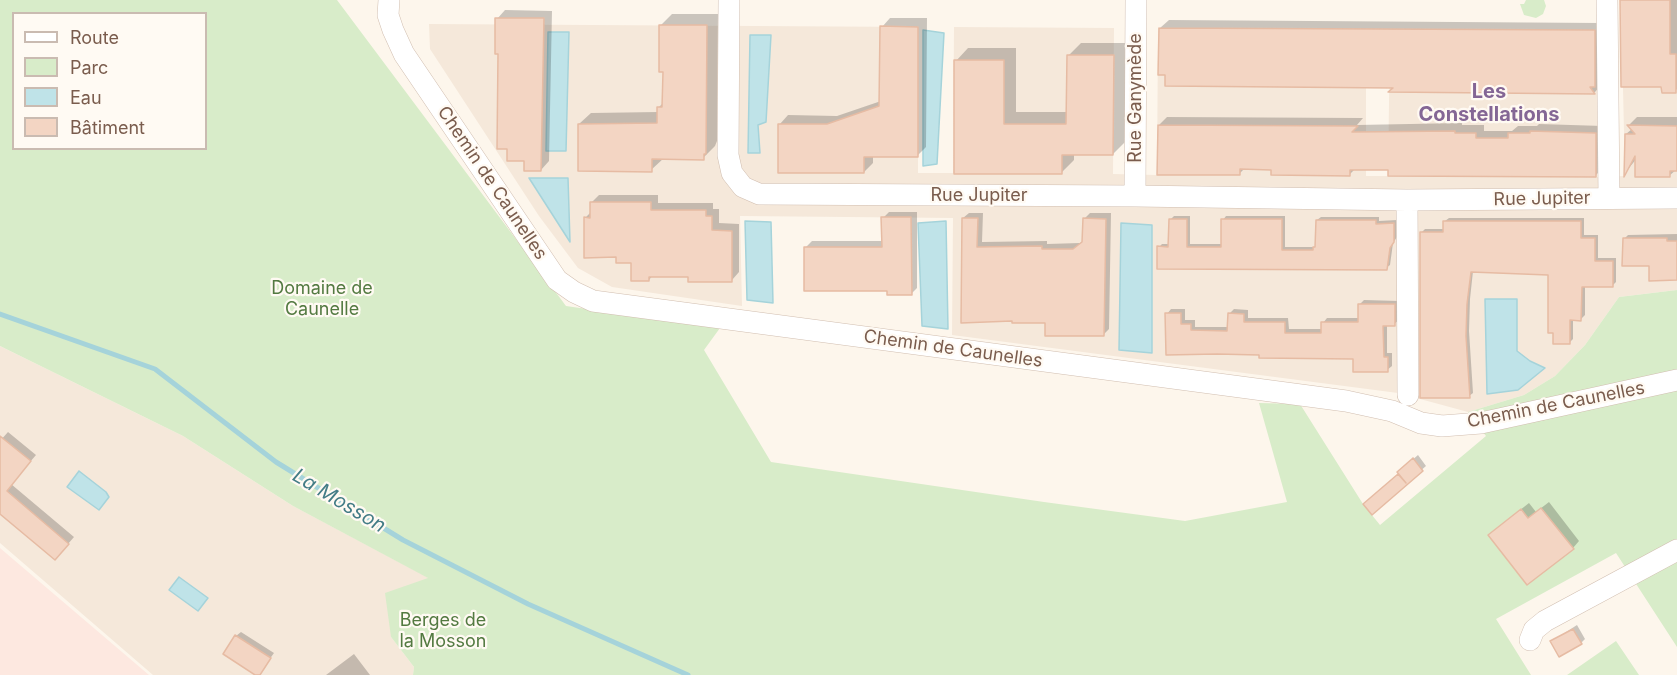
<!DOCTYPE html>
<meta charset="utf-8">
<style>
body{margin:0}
#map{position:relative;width:1677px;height:675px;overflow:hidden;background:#fdf6ec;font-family:Inter,sans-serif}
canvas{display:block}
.legend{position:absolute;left:12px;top:12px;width:195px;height:138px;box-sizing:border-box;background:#fffaf3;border:2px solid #cabbb1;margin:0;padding:8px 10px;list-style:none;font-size:18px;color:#7a5c4d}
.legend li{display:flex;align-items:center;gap:12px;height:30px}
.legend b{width:30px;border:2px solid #cabbb1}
</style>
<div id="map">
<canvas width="1677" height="675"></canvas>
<ul class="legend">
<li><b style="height:8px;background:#fff"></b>Route</li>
<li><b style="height:16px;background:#d8ecc9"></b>Parc</li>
<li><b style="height:16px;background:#bfe3e8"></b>Eau</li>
<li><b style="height:16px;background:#f3d5c3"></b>Bâtiment</li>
</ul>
</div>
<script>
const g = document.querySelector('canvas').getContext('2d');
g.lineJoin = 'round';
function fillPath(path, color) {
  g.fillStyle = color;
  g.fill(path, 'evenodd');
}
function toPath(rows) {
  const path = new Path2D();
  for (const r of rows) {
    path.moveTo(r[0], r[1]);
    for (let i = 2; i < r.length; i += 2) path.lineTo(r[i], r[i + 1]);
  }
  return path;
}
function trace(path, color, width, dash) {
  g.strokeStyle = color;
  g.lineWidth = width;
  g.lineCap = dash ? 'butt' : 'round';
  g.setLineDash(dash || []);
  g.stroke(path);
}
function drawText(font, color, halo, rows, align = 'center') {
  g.font = font + ' Inter,sans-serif';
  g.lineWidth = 4.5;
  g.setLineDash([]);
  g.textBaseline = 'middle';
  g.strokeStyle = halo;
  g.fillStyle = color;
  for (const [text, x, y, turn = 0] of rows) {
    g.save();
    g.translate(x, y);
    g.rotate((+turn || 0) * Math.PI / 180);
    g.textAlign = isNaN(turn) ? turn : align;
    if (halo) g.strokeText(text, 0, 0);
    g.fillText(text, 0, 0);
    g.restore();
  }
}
const residential = toPath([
 [1621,0,1677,0,1677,290,1619,297,1585,345,1555,376,1524,395,1468,412,1398,393,952,335,953,218,740,216,742,306,612,287,578,268,539,216,430,49,429,24,918,27,918,173,953,173,954,27,1114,28,1113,174,1157,175,1158,28,1366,29,1366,176,1388,176,1390,30,1598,30,1597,177,1625,176],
 [0,346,183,436,293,506,429,578,391,637,414,667,413,675,153,675,0,543]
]);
const commercial = toPath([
 [0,548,149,675,0,675]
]);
const green = toPath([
 [0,0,337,0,566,306,720,328,704,350,771,462,1044,502,1185,521,1287,502,1259,403,1300,404,1363,504,1380,525,1486,436,1468,412,1524,395,1555,376,1585,345,1619,297,1677,290,1677,647,1616,553,1496,619,1531,675,413,675,414,667,391,637,385,593,428,578,293,506,183,436,0,346],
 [14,14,206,14,206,148,14,148],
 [1526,0,1544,0,1546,6,1543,14,1536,18,1524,15,1520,4,1524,4],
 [1616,641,1639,675,1567,675]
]);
const water = toPath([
 [923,30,944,33,937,164,923,166,923,30],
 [548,32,569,32,566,151,546,151,548,32],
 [750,35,771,35,766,122,758,125,760,153,748,153,750,35],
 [529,178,568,178,570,242,529,178],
 [745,221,771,222,773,303,747,300,745,221],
 [946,221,948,329,922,326,918,223,946,221],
 [1121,223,1152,225,1152,353,1119,350,1121,223],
 [1485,299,1517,299,1517,351,1530,361,1545,368,1518,390,1487,394,1485,299],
 [79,471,106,492,109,497,99,510,67,487,79,471],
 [179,577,208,598,198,611,169,590,179,577]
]);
const shadow = toPath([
 [1621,0,1677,0,1677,89,1675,91],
 [505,10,552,11,549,161,541,170,526,160,499,53,497,19],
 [672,14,718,14,717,141,715,146,703,158,664,158,651,170,579,124,591,113,658,112,659,107,664,102,664,70,660,26],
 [890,18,927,18,926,147,917,156,873,156,873,163,864,172,780,124,788,115,837,116,881,101,882,27],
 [1169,20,1602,23,1602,84,1595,92,1392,91,1396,86,1160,28],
 [1081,43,1126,43,1126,141,1113,154,1074,153,1074,160,1061,173,955,172,956,61,968,48,1016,48,1016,112,1068,112,1068,56],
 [1167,117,1363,118,1357,125,1462,123,1462,125,1484,125,1484,131,1512,131,1518,126,1537,126,1539,124,1603,126,1603,168,1595,176,1389,169,1355,169,1350,174,1273,168,1245,168,1239,174,1159,125],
 [1637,117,1677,117,1677,169,1669,176,1637,158,1625,173,1626,134,1632,129,1629,125],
 [599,195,658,195,658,203,713,203,713,209,719,209,719,223,739,224,739,272,732,280,689,275,653,275,649,280,633,262,617,256,585,218,591,212,591,203],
 [889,212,917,212,917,288,911,294,889,290,805,248,812,241,883,241,883,218],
 [969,213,983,213,982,242,1047,241,1047,244,1080,243,1084,241,1084,219,1090,213,1111,213,1109,329,1103,335,1046,322,1014,320,963,321,963,218],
 [1174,216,1190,216,1190,244,1223,244,1223,220,1226,216,1285,216,1285,247,1315,247,1317,220,1321,217,1379,217,1379,221,1397,220,1397,237,1393,243,1390,265,1386,268,1159,247,1162,244,1170,244,1170,220],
 [1449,218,1584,218,1584,235,1598,235,1598,258,1616,258,1616,282,1612,286,1585,285,1585,315,1581,319,1573,319,1573,339,1569,343,1550,273,1473,271,1470,299,1469,331,1473,393,1469,396,1421,233,1425,229,1445,229,1445,221],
 [1677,234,1677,278,1650,265,1624,239,1628,235],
 [1364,300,1399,301,1399,320,1394,324,1387,324,1387,353,1392,353,1392,366,1387,370,1355,357,1260,353,1167,354,1167,314,1171,309,1185,309,1185,320,1195,320,1195,327,1229,327,1229,314,1234,309,1248,310,1248,318,1288,318,1289,329,1323,329,1323,323,1327,318,1359,318,1359,305],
 [8,432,36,455,11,484,74,537,61,552,0,512,0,441],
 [1418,455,1426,466,1372,513,1369,501,1400,474,1403,468],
 [1549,502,1579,541,1573,548,1496,529,1529,503,1536,512],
 [1577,625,1585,639,1581,643,1552,641],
 [241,632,274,653,258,675,236,636],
 [354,654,370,675,326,675]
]);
const stream = toPath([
 [0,314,155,369,276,462,403,540,528,604,688,675]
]);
const building = toPath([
 [1620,0,1670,0,1670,54,1676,54,1676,93,1662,93,1661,87,1621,87,1620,0],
 [495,18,544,18,541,171,524,171,524,161,507,161,507,149,497,149,498,54,495,54,495,18],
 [659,25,707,25,706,154,704,154,704,160,652,159,652,172,578,171,578,124,657,123,657,107,662,107,663,72,659,72,659,25],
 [880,26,918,27,918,157,864,157,864,173,778,173,778,124,827,124,879,106,880,26],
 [1159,28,1595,30,1595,87,1590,87,1595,94,1388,92,1393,88,1165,86,1165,75,1158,75,1159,28],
 [1067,55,1114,55,1113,155,1062,155,1062,174,954,174,954,60,1004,60,1004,124,1066,124,1067,55],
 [1158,125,1358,126,1352,132,1455,131,1455,133,1476,133,1476,138,1508,138,1508,133,1530,133,1530,131,1596,133,1596,177,1388,176,1388,170,1350,170,1350,176,1271,175,1271,170,1240,169,1240,175,1157,175,1158,125],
 [1627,125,1677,126,1677,171,1670,171,1670,177,1635,177,1635,156,1624,177,1625,134,1635,134,1627,125],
 [590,202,651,202,651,210,706,210,706,216,712,216,712,230,732,231,732,282,688,282,688,277,649,277,649,281,631,281,631,263,616,263,616,257,584,258,584,217,590,218,590,202],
 [881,217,911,217,912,295,887,295,887,291,804,291,804,247,882,247,881,217],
 [962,218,978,218,977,247,1042,246,1042,249,1073,249,1082,242,1083,218,1106,219,1104,336,1045,336,1045,323,1012,323,1012,321,961,323,962,218],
 [1169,219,1187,219,1187,247,1221,247,1221,219,1282,219,1282,250,1313,250,1313,247,1315,247,1316,220,1376,220,1376,224,1394,223,1394,242,1390,248,1387,270,1157,269,1157,246,1168,247,1169,219],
 [1443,221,1581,221,1581,238,1595,238,1595,261,1613,261,1613,287,1582,287,1581,321,1570,320,1570,344,1553,344,1553,333,1548,333,1548,275,1471,272,1467,304,1466,336,1470,398,1420,398,1420,232,1443,232,1443,221],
 [1623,238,1667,238,1667,241,1677,241,1677,280,1649,281,1649,266,1622,266,1623,238],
 [1358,304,1395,304,1395,326,1383,326,1384,357,1388,357,1388,372,1353,372,1353,359,1259,358,1259,355,1217,354,1166,355,1165,313,1181,313,1181,324,1191,324,1191,330,1227,331,1228,313,1244,314,1244,322,1285,322,1285,333,1321,333,1321,322,1358,322,1358,304],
 [0,436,31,461,7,491,69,544,55,560,0,514,0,436],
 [1413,458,1423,471,1372,515,1363,504,1398,474,1406,483,1397,472,1413,458],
 [1541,508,1574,549,1527,585,1488,535,1521,509,1528,518,1541,508],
 [1573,629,1582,644,1559,657,1550,641,1573,629],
 [235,635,271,658,260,675,255,675,223,654,235,635]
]);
const street = toPath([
 [389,0,388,15,393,30,404,54,557,280,574,292,593,301,1346,401,1392,411,1421,423,1442,426,1481,423,1677,380],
 [729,0,728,155,732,173,743,187,759,194,1135,196,1407,200,1677,198],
 [1607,0,1609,198],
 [1135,196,1136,0],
 [1407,200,1408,395],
 [1530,640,1534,630,1545,621,1677,550]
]);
const streetNames = [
 ["Rue Ganymède",1136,98,-90],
 ["Chemin de Caunelles",492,183,56],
 ["Rue Jupiter",979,196],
 ["Rue Jupiter",1542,199,-1],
 ["Chemin de Caunelles",953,349,8],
 ["Chemin de Caunelles",1556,405,-11]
];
const parkNames = [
 ["Domaine de",322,289],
 ["Caunelle",322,310],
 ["Berges de",443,621],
 ["la Mosson",443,642]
];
const neighbourhoodNames = [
 ["Les",1489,92],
 ["Constellations",1489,115]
];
const waterNames = [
 ["La Mosson",339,501,31]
];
fillPath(residential, '#f5e8da');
fillPath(commercial, '#fde8e0');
fillPath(green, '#d8ecc9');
fillPath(water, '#bfe3e8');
trace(water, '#a5d3da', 1.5);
fillPath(shadow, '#0003');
trace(stream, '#a5d3da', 5);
fillPath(building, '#f3d5c3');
trace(building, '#e6bba3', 1.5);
trace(street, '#d1beb0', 22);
trace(street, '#fff', 21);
drawText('18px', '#7a5c4d', '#fffaf3', streetNames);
drawText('18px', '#537a41', '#fffaf3', parkNames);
drawText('bold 20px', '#846695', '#fffaf3', neighbourhoodNames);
drawText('italic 20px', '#437c86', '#fffaf3', waterNames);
</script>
